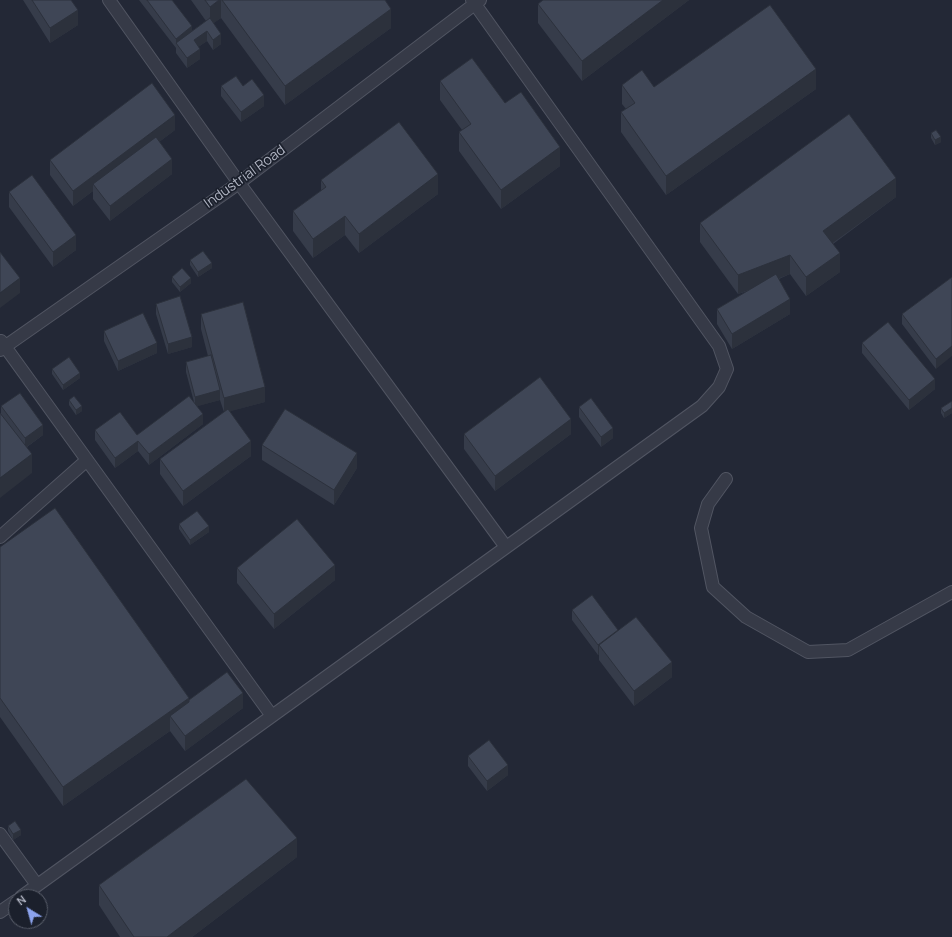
<!DOCTYPE html>
<style>
body{margin:0}
#map{position:relative;width:952px;height:937px;overflow:hidden;background:#232836;font-family:Manrope,sans-serif}
canvas{display:block}
.north{position:absolute;left:8px;top:889px;width:40px;height:40px;box-sizing:border-box;background:#1b202c;border:1px solid #575c68;border-radius:50%;rotate:323deg;font-size:11px;font-weight:700;line-height:16px;text-align:center;color:#b1b5c3}
.north::after{content:'';display:block;margin:auto;width:14px;height:18px;background:#8ca3ed;clip-path:polygon(50% 0,100% 100%,50% 72%,0 100%)}
</style>
<div id="map">
<canvas width="952" height="937"></canvas>
<div class="north">N</div>
</div>
<script>
const g = document.querySelector('canvas').getContext('2d');
g.lineJoin = 'round';
function toPath(rows) {
  const path = new Path2D();
  for (const r of rows) {
    path.moveTo(r[0], r[1]);
    for (let i = 2; i < r.length; i += 2) path.lineTo(r[i], r[i + 1]);
  }
  return path;
}
function trace(path, color, width, dash) {
  g.strokeStyle = color;
  g.lineWidth = width;
  g.lineCap = dash ? 'butt' : 'round';
  g.setLineDash(dash || []);
  g.stroke(path);
}
function fillPath(path, color) {
  g.fillStyle = color;
  g.fill(path, 'evenodd');
}
function drawText(font, color, halo, rows, align = 'center') {
  g.font = font + ' Manrope,sans-serif';
  g.lineWidth = 3.5;
  g.setLineDash([]);
  g.textBaseline = 'middle';
  g.strokeStyle = halo;
  g.fillStyle = color;
  for (const [text, x, y, turn = 0] of rows) {
    g.save();
    g.translate(x, y);
    g.rotate((+turn || 0) * Math.PI / 180);
    g.textAlign = isNaN(turn) ? turn : align;
    if (halo) g.strokeText(text, 0, 0);
    g.fillText(text, 0, 0);
    g.restore();
  }
}
const service = toPath([
 [109,0,239,183,506,547],
 [1,341,272,716],
 [0,350,239,183,480,0],
 [726,479,708,504,701,528,713,587,746,617,808,652,848,650,952,592],
 [0,537,87,460],
 [0,834,37,885],
 [21,897,702,406,719,387,727,369,719,346,472,0],
 [0,912,16,901]
]);
const wall = toPath([
 [23,0,71,0,78,25,50,43],
 [139,0,172,0,192,31,206,21,191,0,385,0,391,28,285,105,221,18,213,23,221,44,213,50,207,41,198,47,200,59,187,68,176,53,176,48],
 [543,0,689,0,582,81,538,23,538,4],
 [440,81,505,103,560,166,501,209,459,151,459,132,462,130,440,100],
 [622,85,654,87,816,89,666,195,621,132,621,112,626,109,622,104],
 [221,86,243,86,264,106,241,122,221,96],
 [175,130,159,142,172,174,110,221,93,199,93,191,73,206,50,175,50,160],
 [931,133,941,142,935,145,931,138],
 [321,180,438,194,359,253,345,235,313,258,293,231,293,211,321,191],
 [9,192,76,250,53,267,9,207],
 [896,197,833,244,840,272,806,296,790,274,779,279,790,314,732,349,717,324,717,309,748,291,738,294,700,242,700,223],
 [190,260,212,268,198,277,190,265],
 [172,277,191,283,180,292,172,282],
 [952,277,936,369,902,324,902,314],
 [156,304,192,347,168,354,156,314],
 [201,314,265,402,230,411,251,456,183,506,160,474,160,459,224,412,220,400,197,406,203,424,149,465,138,451,115,468,95,440,95,430,137,435,194,402,186,372,186,362,208,356,201,329],
 [104,331,157,353,118,371,104,341],
 [862,343,935,389,909,410,862,353],
 [52,369,80,378,63,390,52,374],
 [69,400,82,411,76,415,69,405],
 [952,401,952,413,944,418,941,413,941,408],
 [1,406,43,435,27,447,32,473,1,415],
 [579,407,613,438,601,447,579,417],
 [464,434,571,434,495,491,464,449],
 [262,445,357,468,334,505,262,460],
 [179,524,209,532,190,545,179,529],
 [0,547,189,700,243,708,185,751,170,731,63,806,0,717],
 [237,568,335,580,274,629,237,583],
 [572,610,618,630,672,677,634,706,599,660,599,654,598,655,572,620],
 [468,756,508,775,487,791,468,766],
 [8,826,21,835,13,840,8,831],
 [297,857,192,937,120,937,99,905,99,885]
]);
const shadedWall = toPath([
 [219,0,221,0,221,18,210,26,210,7],
 [663,0,689,0,582,81,582,61],
 [391,9,391,28,285,105,285,86],
 [78,10,78,25,50,43,50,28],
 [192,26,192,36,176,44,176,39],
 [207,31,207,41,194,50,194,40],
 [221,34,221,44,213,50,213,40],
 [200,49,200,59,187,68,187,58],
 [816,69,816,89,666,195,666,176],
 [264,95,264,106,241,122,241,112],
 [175,115,175,130,97,189,93,184,93,191,73,206,73,191],
 [941,137,941,142,935,145,935,140],
 [560,147,560,166,501,209,501,190],
 [172,159,172,174,110,221,110,206],
 [438,174,438,194,359,253,359,234],
 [896,178,896,197,823,250,823,231],
 [345,216,345,235,313,258,313,239],
 [76,235,76,250,53,267,53,252],
 [840,253,840,272,806,296,806,277],
 [790,255,790,274,738,294,738,275],
 [212,263,212,268,198,277,198,272],
 [20,278,20,293,0,308,0,293],
 [191,278,191,283,180,292,180,287],
 [790,299,790,314,732,349,732,334],
 [192,337,192,347,168,354,168,344],
 [157,343,157,353,118,371,118,361],
 [952,346,952,356,936,369,936,359],
 [80,373,80,378,63,390,63,385],
 [935,379,935,389,909,410,909,400],
 [265,387,265,402,224,413,224,398],
 [220,390,220,400,195,407,195,397],
 [82,406,82,411,76,415,76,410],
 [952,408,952,413,944,418,944,413],
 [203,414,203,424,149,465,149,454],
 [571,419,571,434,495,491,495,476],
 [43,425,43,435,25,448,25,438],
 [613,428,613,438,601,447,601,437],
 [138,441,138,451,115,468,115,458],
 [251,441,251,456,183,506,183,491],
 [357,453,357,468,334,505,334,490],
 [32,454,32,473,0,498,0,478],
 [209,526,209,532,190,545,190,540],
 [335,565,335,580,274,629,274,614],
 [618,630,603,651,599,645,599,654,598,655,598,645],
 [672,662,672,677,634,706,634,691],
 [243,693,243,708,185,751,185,736],
 [189,698,189,717,170,716,170,731,63,806,63,787],
 [508,765,508,775,487,791,487,781],
 [21,830,21,835,13,840,13,834],
 [297,838,297,857,192,937,167,937]
]);
const building = toPath([
 [32,0,71,0,78,10,50,28,32,0],
 [147,0,172,0,192,26,176,39,147,0],
 [205,0,219,0,210,7,205,0],
 [222,0,385,0,391,9,285,86,222,0],
 [543,0,663,0,582,61,538,4,543,0],
 [770,5,816,69,666,176,621,112,635,103,622,85,642,70,654,87,770,5],
 [210,18,221,34,213,40,207,31,194,40,200,49,187,58,176,43,210,18],
 [472,58,505,103,521,92,560,147,501,190,459,132,471,124,440,81,472,58],
 [236,76,243,86,252,79,264,95,241,112,221,86,236,76],
 [152,83,175,115,73,191,50,160,152,83],
 [849,114,896,178,823,231,840,253,806,277,790,255,738,275,700,223,849,114],
 [399,122,438,174,359,234,345,216,313,239,293,211,326,187,321,180,399,122],
 [936,130,941,137,935,140,931,133,936,130],
 [156,137,172,159,110,206,93,184,156,137],
 [32,175,76,235,53,252,9,192,32,175],
 [203,251,212,263,198,272,190,260,203,251],
 [0,252,20,278,0,293,0,252],
 [182,268,191,278,180,287,172,277,182,268],
 [776,274,790,299,732,334,717,309,776,274],
 [952,277,952,346,936,359,902,314,952,277],
 [180,296,192,337,168,344,156,304,180,296],
 [243,302,265,387,224,398,201,314,243,302],
 [143,313,157,343,118,361,104,331,143,313],
 [888,322,935,379,909,400,862,343,888,322],
 [211,355,220,390,195,397,186,362,211,355],
 [69,357,80,373,63,385,52,369,69,357],
 [540,377,571,419,495,476,464,434,540,377],
 [20,393,43,425,25,438,1,406,20,393],
 [74,396,82,406,76,410,69,400,74,396],
 [189,396,203,414,149,454,138,441,115,458,95,430,120,412,137,435,189,396],
 [591,398,613,428,601,437,579,407,591,398],
 [952,401,952,408,944,413,941,408,952,401],
 [228,409,251,441,183,491,160,459,228,409],
 [285,409,357,453,334,490,262,445,285,409],
 [0,413,32,454,0,478,0,413],
 [55,508,189,698,63,787,0,698,0,547,55,508],
 [197,511,209,526,190,540,179,524,197,511],
 [297,519,335,565,274,614,237,568,297,519],
 [592,595,618,630,598,645,572,610,592,595],
 [636,617,672,662,634,691,599,645,636,617],
 [227,672,243,693,185,736,170,716,189,702,189,700,227,672],
 [489,740,508,765,487,781,468,756,489,740],
 [246,779,297,838,167,937,134,937,99,885,246,779],
 [15,821,21,830,13,834,8,826,15,821]
]);
const streetNames = [
 ["Industrial Road",245,177,-36]
];
trace(service, '#515562', 14);
trace(service, '#363a47', 12);
fillPath(wall, '#363c4a');
fillPath(shadedWall, '#2c313c');
fillPath(building, '#3f4656');
trace(building, '#2c313c', 1);
drawText('14px', '#b1b5c3', '#1b202c', streetNames);
</script>
